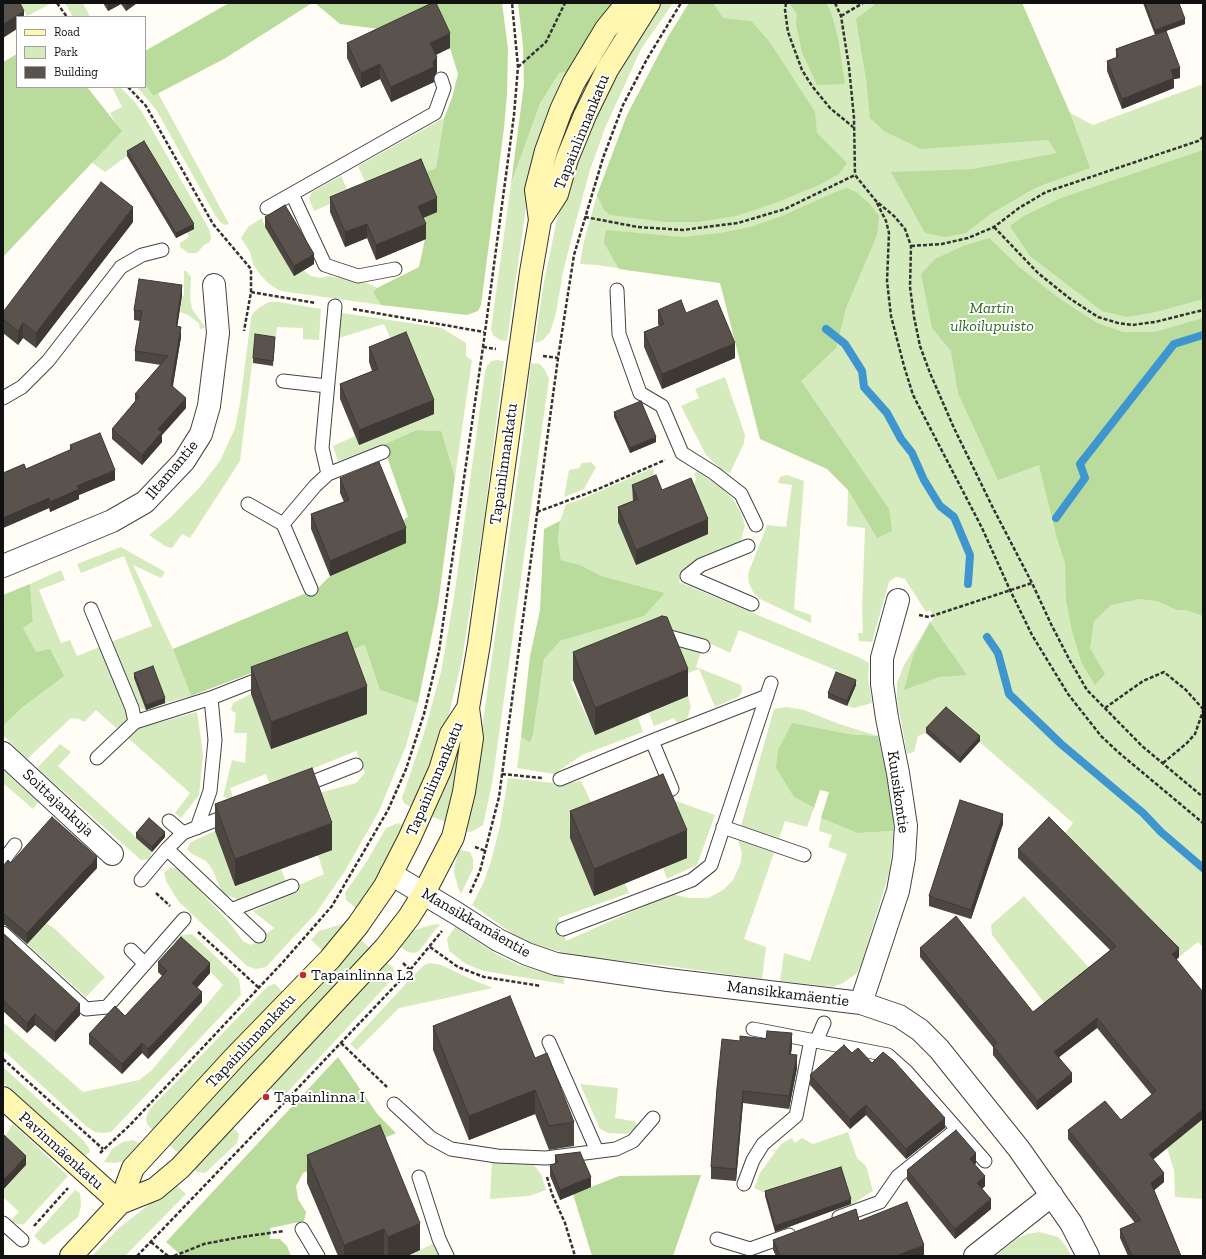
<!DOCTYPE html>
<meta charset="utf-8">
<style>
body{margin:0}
#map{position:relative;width:1206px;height:1259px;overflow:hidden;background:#fffdf5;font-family:"Zilla Slab",serif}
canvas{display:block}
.frame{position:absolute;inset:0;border:4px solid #111;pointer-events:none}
.legend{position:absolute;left:16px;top:16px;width:130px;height:72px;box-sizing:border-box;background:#fff;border:1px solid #a0a0a0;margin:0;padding:5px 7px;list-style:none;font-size:12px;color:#111}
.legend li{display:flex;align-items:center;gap:8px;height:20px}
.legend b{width:20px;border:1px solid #a0a0a0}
</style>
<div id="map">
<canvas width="1206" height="1259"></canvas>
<div class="frame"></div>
<ul class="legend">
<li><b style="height:5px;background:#fff6b0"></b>Road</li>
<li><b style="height:11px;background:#d5ebbd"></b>Park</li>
<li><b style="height:11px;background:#5a524d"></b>Building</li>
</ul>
</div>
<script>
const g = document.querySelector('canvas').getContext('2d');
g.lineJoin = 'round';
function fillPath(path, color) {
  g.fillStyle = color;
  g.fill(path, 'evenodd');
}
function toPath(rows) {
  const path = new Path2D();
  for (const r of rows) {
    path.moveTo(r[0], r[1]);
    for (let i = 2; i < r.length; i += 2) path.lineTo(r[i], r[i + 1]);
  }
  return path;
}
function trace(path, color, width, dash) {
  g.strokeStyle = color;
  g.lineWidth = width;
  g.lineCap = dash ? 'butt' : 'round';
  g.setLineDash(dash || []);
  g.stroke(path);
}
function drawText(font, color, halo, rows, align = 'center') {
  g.font = font + ' "Zilla Slab",serif';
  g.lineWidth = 4;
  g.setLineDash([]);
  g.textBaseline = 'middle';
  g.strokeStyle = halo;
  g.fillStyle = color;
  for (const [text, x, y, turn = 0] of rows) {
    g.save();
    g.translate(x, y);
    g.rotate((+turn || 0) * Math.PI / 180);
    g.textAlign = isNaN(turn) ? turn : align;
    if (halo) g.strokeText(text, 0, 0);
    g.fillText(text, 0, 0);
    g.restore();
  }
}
const green = toPath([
 [20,3,50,3,50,4,27,16],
 [65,3,83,3,90,17,73,17],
 [660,3,673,3,641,49,605,128,590,170,576,221,563,272,556,313,550,332,543,340,535,343,543,287,557,219,575,163,606,90],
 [689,3,1022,3,1070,113,1093,125,1203,84,1203,947,1198,942,1179,957,1073,851,1065,833,1073,823,946,713,926,733,918,736,914,752,907,754,897,699,897,683,904,665,930,622,932,621,934,616,930,610,926,612,905,579,896,577,889,582,872,642,859,641,858,633,863,633,862,610,865,528,847,526,848,490,877,537,882,535,720,283,597,265,580,264,584,241,597,195,627,115,668,37],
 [568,72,531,173,507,341,500,340,493,335,491,329,511,184,540,104,559,73],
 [145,84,153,96,158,93,229,224,225,225,220,222,215,215,157,111,137,87,145,87],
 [112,87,120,87,134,101,142,112,209,229,211,237,210,242,204,245,197,253,188,253,180,247,180,243,189,237,144,146,127,156,105,172,85,158,118,127,110,113,122,107],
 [444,118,436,168,371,195,358,166],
 [341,176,347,189,356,185,359,191,314,211,309,198,312,192],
 [262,218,265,227,303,270,311,276,320,278,328,276,367,283,377,288,373,292,381,305,288,292,278,290,268,283,258,272,252,261,250,252,241,238,248,227],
 [184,271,186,271,191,277,190,298,192,309,205,327,204,328,200,329,199,323,188,315,180,312,182,295,184,296],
 [269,302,279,302,321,309,319,340,303,339,303,328,277,327,275,342,255,340,240,461,190,538,182,534,172,548,165,546,149,535,171,517,200,487,220,461,235,428,240,403,251,318,253,313,260,307],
 [343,313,442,328,466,343,466,356,472,360,455,477,440,431,416,430,383,445,338,461,333,446,355,436,359,445,396,351,384,324,339,338,337,331,339,315],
 [497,360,504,361,483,526,462,660,447,722,415,810,404,803,402,798,424,733,441,672,454,597,485,372,487,366,491,361],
 [531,363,540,364,545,370,549,379,492,784,483,825,471,832,463,831,479,749,523,438],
 [725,377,745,435,744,443,730,473,722,470,706,455,681,406,699,398,695,389],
 [591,462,596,467,584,489,564,497,569,470,579,468,582,463],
 [653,468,656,490,638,514,636,564,708,534,691,493,696,479,694,474,697,471,721,488,733,499,741,513,745,526,740,542,685,568,679,582,858,657,869,663,868,678,872,703,854,708,847,706,855,685,836,677,838,671,739,630,730,653,705,641,655,625,588,646,595,670,571,682,595,735,638,717,643,732,582,755,554,774,517,768,521,737,530,743,533,735,544,658,560,641,643,616,665,593,602,576,580,565,561,560,558,540,560,521,566,504,579,500],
 [787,475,804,481,794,609,811,615,811,623,796,616,760,599,753,592,749,583,748,574,767,525,786,527,792,485,778,483,780,477],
 [121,547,165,572,161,578,133,565,174,651,191,696,165,703,134,678,146,710,138,707,111,642,152,626,124,556,81,573,77,564],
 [61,570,65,580,39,590,61,643,70,640,77,656,100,647,126,709,127,718,125,723,116,728,96,710,84,722,79,719,71,718,27,759,3,735,3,726,24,706,36,652,22,628,33,621,30,584],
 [676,644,701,652,696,667,741,685,742,692,738,697,715,707,699,669,688,673],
 [366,645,380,690,418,703,406,746,379,811,345,871,316,913,266,967,256,969,247,966,179,902,167,883,164,873,171,867,179,869,229,922,243,941,251,945,274,928,253,911,298,891,297,886,324,874,318,855,312,795,356,783,365,773,356,751,270,786,266,774,230,788,234,800,223,797,232,760,245,763,247,733,234,733,236,713,231,710,233,703,251,694,271,749,367,714,344,653],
 [688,696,691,707,687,719,677,723,674,718,654,726,649,713],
 [787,707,804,710,839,724,878,736,848,734,794,797,814,808,807,827,785,821,779,838,741,826,774,709],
 [197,712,203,754,199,795,181,818,175,813,190,793,128,738,136,729],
 [460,736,462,754,446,822,430,816],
 [60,744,71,752,58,766,152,852,149,859,141,860,37,768],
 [3,768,39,801,33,809,3,783],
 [508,778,564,784,581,781,602,825,595,896,625,883,629,893,558,918,566,941,671,894,689,898,708,898,723,890,733,880,740,865,742,853,738,840,774,853,744,939,766,947,762,979,668,966,580,956,558,951,536,945,516,936,472,905,483,884,491,861,500,826],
 [668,798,715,815,697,865,667,879,663,868,687,858],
 [821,818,857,833,894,831,889,873,861,965,856,974,843,983,833,987,780,981,784,953,810,961,847,854,828,847,832,835,819,831],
 [398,823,406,827,390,859,357,909,346,900,345,893,367,861,386,828],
 [215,831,235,886,281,869,287,884,243,901,223,894,212,869,206,861,192,854,187,849,191,842],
 [459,850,470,852,473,859,473,869,461,894,458,887,454,872,455,863],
 [1024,896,1094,973,1049,1009,992,935,991,925],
 [46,923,55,929,105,977,86,997,26,943],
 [342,924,344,927,324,952,311,940,319,931],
 [440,924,419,951,414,953,408,952,399,946,412,931,431,925],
 [455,927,496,954,519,965,564,978,564,984,484,971,466,964,449,951,447,939],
 [192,934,239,979,241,995,111,1132,103,1133,95,1132,86,1126,3,1050,3,1022,83,1092,139,1080,152,1070,223,985,194,954,174,941,182,935],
 [359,938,371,949,179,1154,167,1143],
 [384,961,393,967,395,976,282,1098,266,1085],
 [430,963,441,965,475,981,493,988,399,1008,357,1050,350,1044,414,975,424,965],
 [275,984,284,993,153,1131,147,1124,146,1118,149,1110,268,986],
 [3,1067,83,1140,89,1148,90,1152,86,1155,83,1154,73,1147,3,1083],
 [580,1084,618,1088,615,1118,633,1121,637,1124,636,1127,627,1134,608,1133,600,1129],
 [1203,1119,1203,1199,1175,1197,1174,1170,1167,1148],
 [13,1124,68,1176,24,1224,18,1224,10,1221,19,1212,3,1197,3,1191,26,1165,3,1139],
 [230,1124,239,1134,237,1143,205,1173,198,1172,190,1167],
 [848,1132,857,1158,866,1166,873,1191,851,1205,841,1173,766,1193,754,1188,760,1173,781,1144,792,1138,795,1143,802,1138,813,1144],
 [133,1140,140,1144,140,1147,129,1157,124,1161,115,1163,104,1162,113,1148,123,1142],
 [492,1162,534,1165,541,1174,546,1190,529,1196,490,1199],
 [175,1184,186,1194,125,1256,92,1256,119,1228],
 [75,1190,80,1193,81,1206,78,1217,44,1245,34,1236],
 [1039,1232,1047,1234,1058,1237,1066,1246,1071,1256,995,1256,1018,1238,1027,1234],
 [433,1244,442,1256,407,1256]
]);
const forest = toPath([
 [229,3,312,3,224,59,153,96,145,84,145,51],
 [315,3,502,3,508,49,507,93,504,128,481,305,478,311,467,315,381,305,373,292,377,288,419,267,425,239,418,220,421,174,436,168,444,118,452,98,458,74,450,48,403,32,340,24],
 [518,3,612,3,588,38,568,72,559,73,540,104,511,184,524,84,523,46],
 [689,3,713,3,723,18,751,21,769,41,815,112,817,133,847,163,839,174,819,185,775,203,736,216,698,222,665,222,610,215,604,210,597,195,627,115,668,37],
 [789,3,826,3,831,12,838,38,845,84,817,85,802,52,796,24,797,14],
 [875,3,1022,3,1070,113,1090,168,1037,187,990,214,966,233,945,237,925,233,891,172,973,169,1057,153,1048,140,921,149,884,131,870,118,866,79,856,19,873,6],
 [17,54,17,87,87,87,122,131,3,257,3,62],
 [1203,150,1203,299,1156,312,1127,317,1102,311,1030,256,1010,226,1024,216,1061,198],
 [847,188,856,192,869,203,879,216,877,235,846,308,836,348,801,381,889,509,892,531,877,538,848,490,827,469,760,439,720,283,619,269,604,243,606,230,682,237,720,233,750,227,782,216,833,193],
 [989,238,1019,267,1060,299,1097,323,1123,332,1155,332,1203,318,1203,616,1186,610,1177,610,1157,601,1140,599,1111,605,1094,621,1090,648,1105,674,1095,685,1082,664,1072,631,1066,600,1065,563,1056,535,1039,465,998,480,958,393,951,351,932,328,921,274,935,259,963,246],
 [416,430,441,431,455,477,438,605,418,703,380,690,365,645,344,653,330,643,191,696,173,649,318,588,330,576,398,523,408,517,383,445],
 [560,521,558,540,561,560,580,565,602,576,665,593,644,616,560,641,544,659,533,735,530,743,521,737,530,656,540,610,544,529],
 [30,584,33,621,23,628,36,652,50,649,64,676,24,706,3,726,3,595],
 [930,622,967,675,939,677,904,690,913,656],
 [792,723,848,734,878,736,891,795,894,831,857,833,821,818,829,792,820,790,814,808,794,797,776,768,778,750],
 [338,1057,378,1115,396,1133,303,1173,296,1186,298,1199,306,1212,304,1221,270,1228,270,1239,280,1239,287,1246,291,1256,182,1256,166,1242],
 [701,1175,673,1256,592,1256,573,1194,619,1176]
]);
const stream = toPath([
 [826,329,845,344,862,371,864,387,887,413,901,439,912,453,924,480,940,506,954,517,970,555,968,584],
 [1056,518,1085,478,1080,464,1174,344,1203,335],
 [987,637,998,653,1009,694,1061,744,1143,813,1161,832,1203,868]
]);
const path = toPath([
 [57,3,67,17],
 [786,3,785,10,788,32,802,70,812,86,830,108,853,127],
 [835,3,841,16,849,67,854,118,855,175],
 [841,16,863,3],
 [518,67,546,42,565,3],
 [128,87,146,106,213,224,251,269,251,292,244,331],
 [877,203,886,221,889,233,887,281,891,316,904,366,913,395,982,528,1010,590,1032,635,1068,694,1101,736,1118,752,1203,823],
 [585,217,638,227,683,230,738,223,785,209,855,175,876,201,894,216,905,229,911,246,910,287,914,317,920,346,930,373,954,428,993,508,1032,583,1051,624,1069,659,1087,690,1142,746,1203,797],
 [994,227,1038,273,1069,298,1098,317,1118,323,1132,325,1155,322,1203,310],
 [911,246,942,244,968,238,994,227,1019,208,1046,192,1198,141,1203,137],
 [251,292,316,303],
 [353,309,484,332],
 [483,347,496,349],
 [543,356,558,358],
 [537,512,596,490,665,460],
 [919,615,929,617,1032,583],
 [1105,708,1143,681,1164,672,1186,690,1203,709],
 [1163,763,1187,743,1195,734,1203,711],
 [502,774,542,778],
 [475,847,486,851],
 [156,893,170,906],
 [470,893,480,871,499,797,558,358,574,255,603,158,623,105,647,59,681,3],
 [198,932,258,987],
 [430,947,458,967,484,977,541,986],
 [403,963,410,970],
 [341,1043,387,1087],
 [3,1059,103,1149],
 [100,1153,130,1125,283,962,332,906,388,810,406,769,424,714,439,651,483,347,514,115,518,67,512,3],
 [547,1177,552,1194,565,1223,575,1256],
 [34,1226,68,1188],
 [151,1242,168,1256],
 [137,1256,279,1108,410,970,442,931],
 [174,1256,204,1244,241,1237,284,1231]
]);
const lane = toPath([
 [292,194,325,265,358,276,395,269],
 [267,208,435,113,444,88,441,79],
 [617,290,619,334,640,393,662,406,682,453,714,473,741,494,756,525],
 [283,381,327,386],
 [3,398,22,387,48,361,121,267,142,255,162,250],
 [328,474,322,448,335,306],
 [248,504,283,524],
 [748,546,701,565,687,576,752,604],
 [311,589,283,524,315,486,328,474,383,452],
 [91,609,132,708,135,722],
 [659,634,703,646],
 [211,698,267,676],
 [652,741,672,789,653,797],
 [97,758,135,722,211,698,215,740,210,791,197,828],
 [560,779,652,741,767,696],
 [300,787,356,765],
 [169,821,183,833],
 [723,827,804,855],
 [167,849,259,936],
 [3,861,15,845],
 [141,880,167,849,183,833,231,814],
 [231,910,292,886],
 [563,929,692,880,711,865,771,683],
 [3,933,86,1009,107,1007,184,919],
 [131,950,145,964],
 [753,1029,888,1055,906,1071,985,1161],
 [549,1042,597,1151],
 [394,1104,431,1138,451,1149,497,1156,546,1158,616,1149,633,1141,653,1118],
 [419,1177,439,1239,447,1256],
 [744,1184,753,1160,763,1144,796,1116,810,1045,818,1037,824,1023],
 [839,1217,880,1202,898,1176,957,1129],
 [3,1223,22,1240],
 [302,1229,318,1256],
 [717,1239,750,1249,789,1235]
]);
const street = toPath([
 [3,566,112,521,145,502,184,461,201,434,209,406,218,333,214,285],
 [3,753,112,854],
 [391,874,456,913,498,940,527,954,556,964,668,980,861,1003,899,1016,920,1030,939,1049,1019,1149,1071,1223,1088,1256],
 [861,1003,898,891,904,858,906,826,898,773,887,718,882,684,882,658,898,600],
 [975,1256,1052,1195]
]);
const secondary = toPath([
 [540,220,557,194,567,159,585,115,607,70,649,3],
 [3,1098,120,1203],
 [120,1203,155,1189,180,1168,385,948,409,917,424,893,453,837,464,792,472,738,468,708,479,644,531,272,540,220,536,190,546,151,561,110,574,82,606,29,627,3],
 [71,1256,120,1203,133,1168,233,1059,330,959,358,925,385,886,409,839,440,770,451,734,468,708]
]);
const wall = toPath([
 [103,3,137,3,126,11,121,4,108,11],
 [1143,3,1179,3,1185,24,1166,31,1180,78,1174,79,1174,88,1122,109,1107,71,1107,61,1116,58,1116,49,1155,35],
 [347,43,450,48,436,55,437,72,434,77,434,82,391,102,380,79,361,88,347,58],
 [127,151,194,229,176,238,127,156],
 [330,197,437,212,423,218,426,239,376,260,367,238,345,247,330,212],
 [265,217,314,264,294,276,265,227],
 [133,222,36,348,23,338,18,345,3,333,3,312],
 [182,295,177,326,181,337,173,386,186,408,162,435,162,442,142,465,112,439,112,429,135,402,135,394,161,365,135,361,135,351,140,321,134,320,134,310],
 [658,310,686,313,735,358,662,389,644,347,644,332,659,326,658,324],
 [275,342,273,366,253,363,253,358],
 [369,347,434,414,359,445,340,399,340,384,372,371,369,362],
 [614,412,656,442,630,453,614,417],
 [70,445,115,480,79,495,79,499,50,512,49,508,3,528,3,531,3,473,26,469,70,450],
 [340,478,406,543,330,576,311,529,311,514,344,502,340,493],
 [632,485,662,490,708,534,636,565,618,522,618,507,633,501],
 [573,652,688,696,595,735,573,680],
 [251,667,367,714,271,749,251,694],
 [134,673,165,703,146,710,134,678],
 [856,685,847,706,828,698,828,693],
 [926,728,980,741,960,763,926,733],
 [215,804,332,850,235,886,215,831],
 [570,811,687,858,594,896,570,838],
 [1003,824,971,919,929,906,929,896],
 [136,833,165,837,152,852,136,838],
 [1018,849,1179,957,1176,960,1153,1159,1164,1182,1154,1190,1181,1256,1128,1256,1120,1238,1120,1229,1135,1223,1068,1139,1068,1130,1121,1120,1152,1095,1097,1028,1059,1057,1072,1082,1037,1110,993,1055,993,1047,920,957,920,948,1033,1012,1110,950,1018,858],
 [11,863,97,868,27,944,5,925,3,925,3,866],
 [3,933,80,1015,55,1042,35,1025,27,1033,3,1011],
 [158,962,210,973,197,988,202,1002,148,1059,142,1053,122,1074,89,1044,89,1034,125,1016,162,976,158,972],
 [433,1026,535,1058,574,1122,574,1146,549,1150,535,1114,469,1140,433,1050],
 [792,1046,791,1054,797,1068,789,1109,743,1103,736,1181,711,1179,711,1167,717,1088],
 [852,1053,872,1063,945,1128,906,1159,866,1115,850,1129,810,1085,810,1075],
 [307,1155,420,1250,407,1256,338,1256,307,1183],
 [555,1155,591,1187,560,1200,550,1176,550,1166,555,1164],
 [976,1163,975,1165,985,1186,982,1189,991,1209,955,1239,907,1180,907,1170],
 [765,1191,851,1204,775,1232,765,1196],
 [859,1221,924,1255,921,1256,776,1256,773,1250,773,1240]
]);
const shadedWall = toPath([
 [108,3,121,3,121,4,108,11],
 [126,3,137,3,126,11],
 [24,11,24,17,17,17,17,29,3,38,3,24],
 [1185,19,1185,24,1155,35,1155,30],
 [450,33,450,48,430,57,430,43],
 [437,57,437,72,434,77,434,82,391,102,391,87,433,62],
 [380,64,380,79,361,88,361,73],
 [1180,68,1180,78,1174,79,1174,88,1122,109,1122,99,1171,70],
 [437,198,437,212,418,220,418,206],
 [133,207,133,222,36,348,36,333],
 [194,224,194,229,176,238,176,233],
 [367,224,367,238,345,247,345,232],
 [426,224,426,239,376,260,376,245],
 [314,254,314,264,294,276,294,266],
 [182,285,182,295,176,336,176,326],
 [23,323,23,338,18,345,18,331],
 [181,327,181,337,171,395,171,385],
 [735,343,735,358,662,389,662,374],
 [186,398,186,408,162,435,162,442,142,465,142,455,158,429],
 [434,400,434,414,359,445,359,430],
 [656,437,656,442,630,453,630,448],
 [115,470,115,480,79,495,79,499,50,512,50,502,77,486],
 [49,498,49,508,3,528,3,531,3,518],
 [708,519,708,534,636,565,636,550],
 [406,528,406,543,330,576,330,561],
 [688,669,688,696,595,735,595,708],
 [856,680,856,685,847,706,847,701],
 [367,686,367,714,271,749,271,722],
 [165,698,165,703,146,710,146,705],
 [980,736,980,741,960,763,960,758],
 [1003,814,1003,824,971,919,971,910],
 [332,823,332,850,235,886,235,859],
 [687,830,687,858,594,896,594,869],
 [165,832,165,837,152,852,152,847],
 [97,857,97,868,27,944,27,933],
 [1179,948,1179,957,1172,964,1172,954],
 [210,963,210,973,192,993,192,983],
 [202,992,202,1002,148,1059,148,1049],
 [80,1004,80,1015,55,1042,55,1032],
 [35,1014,35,1025,27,1033,27,1023],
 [1097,1018,1097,1028,1054,1061,1054,1052],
 [792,1033,792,1046,789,1067,789,1054],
 [142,1043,142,1053,122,1074,122,1064],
 [797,1055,797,1068,789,1109,789,1096],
 [1072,1073,1072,1082,1037,1110,1037,1101],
 [535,1090,535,1114,469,1140,469,1116],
 [743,1091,743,1103,736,1181,736,1169],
 [866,1105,866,1115,850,1129,850,1119],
 [1203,1109,1203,1119,1149,1163,1149,1154],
 [945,1118,945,1128,906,1159,906,1149],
 [976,1153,976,1163,970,1169,970,1159],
 [26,1156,26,1165,3,1190,3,1180],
 [1164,1173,1164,1182,1151,1193,1151,1183],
 [985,1176,985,1186,977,1193,977,1183],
 [591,1177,591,1187,560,1200,560,1190],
 [851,1199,851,1204,775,1232,775,1226],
 [991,1199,991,1209,955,1239,955,1229],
 [420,1223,420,1250,407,1256,388,1256,388,1237],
 [384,1229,384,1256,344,1256,344,1245],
 [924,1245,924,1255,921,1256,896,1256]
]);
const building = toPath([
 [3,3,20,3,24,11,3,24,3,3],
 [432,3,436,3,450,33,430,43,437,57,433,62,434,67,391,87,380,64,361,73,347,43,432,3],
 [1145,3,1179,3,1185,19,1155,30,1145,3],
 [1166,31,1180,68,1171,70,1174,78,1122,99,1107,61,1118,57,1116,49,1166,31],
 [144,141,194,224,176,233,127,151,144,141],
 [421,159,437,198,418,206,426,224,376,245,367,224,345,232,330,197,421,159],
 [101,182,133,207,36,333,23,323,18,331,3,319,3,312,101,182],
 [285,205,314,254,294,266,265,217,285,205],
 [139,279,182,285,176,326,181,327,171,385,186,398,158,429,162,432,142,455,112,429,139,397,135,394,168,356,135,351,142,311,134,310,139,279],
 [681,300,686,313,717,300,735,343,662,374,644,332,664,324,658,310,681,300],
 [406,332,434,400,359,430,340,384,378,369,369,347,406,332],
 [255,334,275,337,273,361,253,358,255,334],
 [641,401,656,437,630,448,614,412,641,401],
 [100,433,115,470,77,486,79,489,50,502,49,498,3,518,3,473,24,464,26,469,72,449,70,445,100,433],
 [379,462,406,528,330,561,311,514,349,500,340,478,379,462],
 [656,475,662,490,691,478,708,519,636,550,618,507,638,499,632,485,656,475],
 [662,616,667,617,688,669,595,708,573,652,662,616],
 [347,632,367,686,271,722,251,667,347,632],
 [153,666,165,698,146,705,134,673,153,666],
 [836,672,856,680,847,701,828,693,836,672],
 [946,707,980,736,960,758,926,728,946,707],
 [312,768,332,823,235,859,215,804,312,768],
 [663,774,687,830,594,869,570,811,663,774],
 [960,800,1003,814,971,910,929,896,960,800],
 [52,817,97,857,27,933,5,915,3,915,3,866,8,860,11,863,52,817],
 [1049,817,1179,948,1172,954,1203,992,1203,1109,1149,1154,1164,1173,1151,1183,1181,1256,1132,1256,1120,1229,1141,1220,1068,1130,1105,1101,1121,1120,1156,1091,1097,1018,1054,1052,1072,1073,1037,1101,993,1046,997,1043,920,948,956,916,1033,1012,1116,946,1018,849,1049,817],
 [149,818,165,832,152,847,136,833,149,818],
 [3,933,80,1004,55,1032,35,1014,27,1023,3,1000,3,933],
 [181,937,210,963,192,983,202,992,148,1049,142,1043,122,1064,89,1034,115,1006,125,1016,167,971,158,962,181,937],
 [510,996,535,1058,547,1053,574,1122,549,1126,535,1090,469,1116,433,1026,510,996],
 [767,1031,792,1033,789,1054,797,1055,789,1096,743,1091,736,1169,711,1167,717,1088,722,1039,740,1041,740,1036,766,1039,767,1031],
 [844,1045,852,1053,858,1048,872,1063,883,1052,894,1061,945,1118,906,1149,866,1105,850,1119,810,1075,844,1045],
 [380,1125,420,1223,388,1237,384,1229,344,1245,307,1155,380,1125],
 [956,1130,976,1153,970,1159,985,1176,977,1183,991,1199,955,1229,907,1170,956,1130],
 [3,1134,26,1156,3,1180,3,1134],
 [580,1152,591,1177,560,1190,550,1166,558,1162,555,1155,580,1152],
 [841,1167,851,1199,775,1226,765,1191,841,1167],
 [907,1202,924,1245,896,1256,778,1256,780,1256,773,1240,856,1209,859,1221,907,1202]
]);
const markers = [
 [303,975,4,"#c4262e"],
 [266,1097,4,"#c4262e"]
];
const streetNames = [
 ["Tapainlinnankatu",582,132,-68],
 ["Tapainlinnankatu",504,464,-82],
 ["Iltamantie",172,470,-50],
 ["Tapainlinnankatu",435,779,-67],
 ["Kuusikontie",898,792,82],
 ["Soittajankuja",58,803,43],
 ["Mansikkamäentie",476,923,30],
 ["Mansikkamäentie",788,994,7],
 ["Tapainlinnankatu",251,1041,-47],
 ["Pavinmäenkatu",61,1151,42]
];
const parkNames = [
 ["Martin",992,308],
 ["ulkoilupuisto",992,326]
];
const poiNames = [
 ["Tapainlinna L2",311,975],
 ["Tapainlinna I",274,1097]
];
fillPath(green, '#d5ebbd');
fillPath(forest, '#b9dc9c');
trace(stream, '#3f96cf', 8);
trace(lane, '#444', 15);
trace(street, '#444', 24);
trace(secondary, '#333', 24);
trace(path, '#333', 2.5, [4, 2]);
trace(lane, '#fff', 13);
trace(street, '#fff', 22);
trace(secondary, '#fff6b0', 22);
fillPath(wall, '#4d4742');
fillPath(shadedWall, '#3f3936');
fillPath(building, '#5a524d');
trace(building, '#3f3936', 1);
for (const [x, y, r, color] of markers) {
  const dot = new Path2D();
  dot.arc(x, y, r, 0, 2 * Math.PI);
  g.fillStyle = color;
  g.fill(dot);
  trace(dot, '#fff', 1.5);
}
drawText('16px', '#111', '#fff', streetNames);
drawText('italic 16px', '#2f6b1f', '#fff', parkNames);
drawText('16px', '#111', '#fff', poiNames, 'left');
</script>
